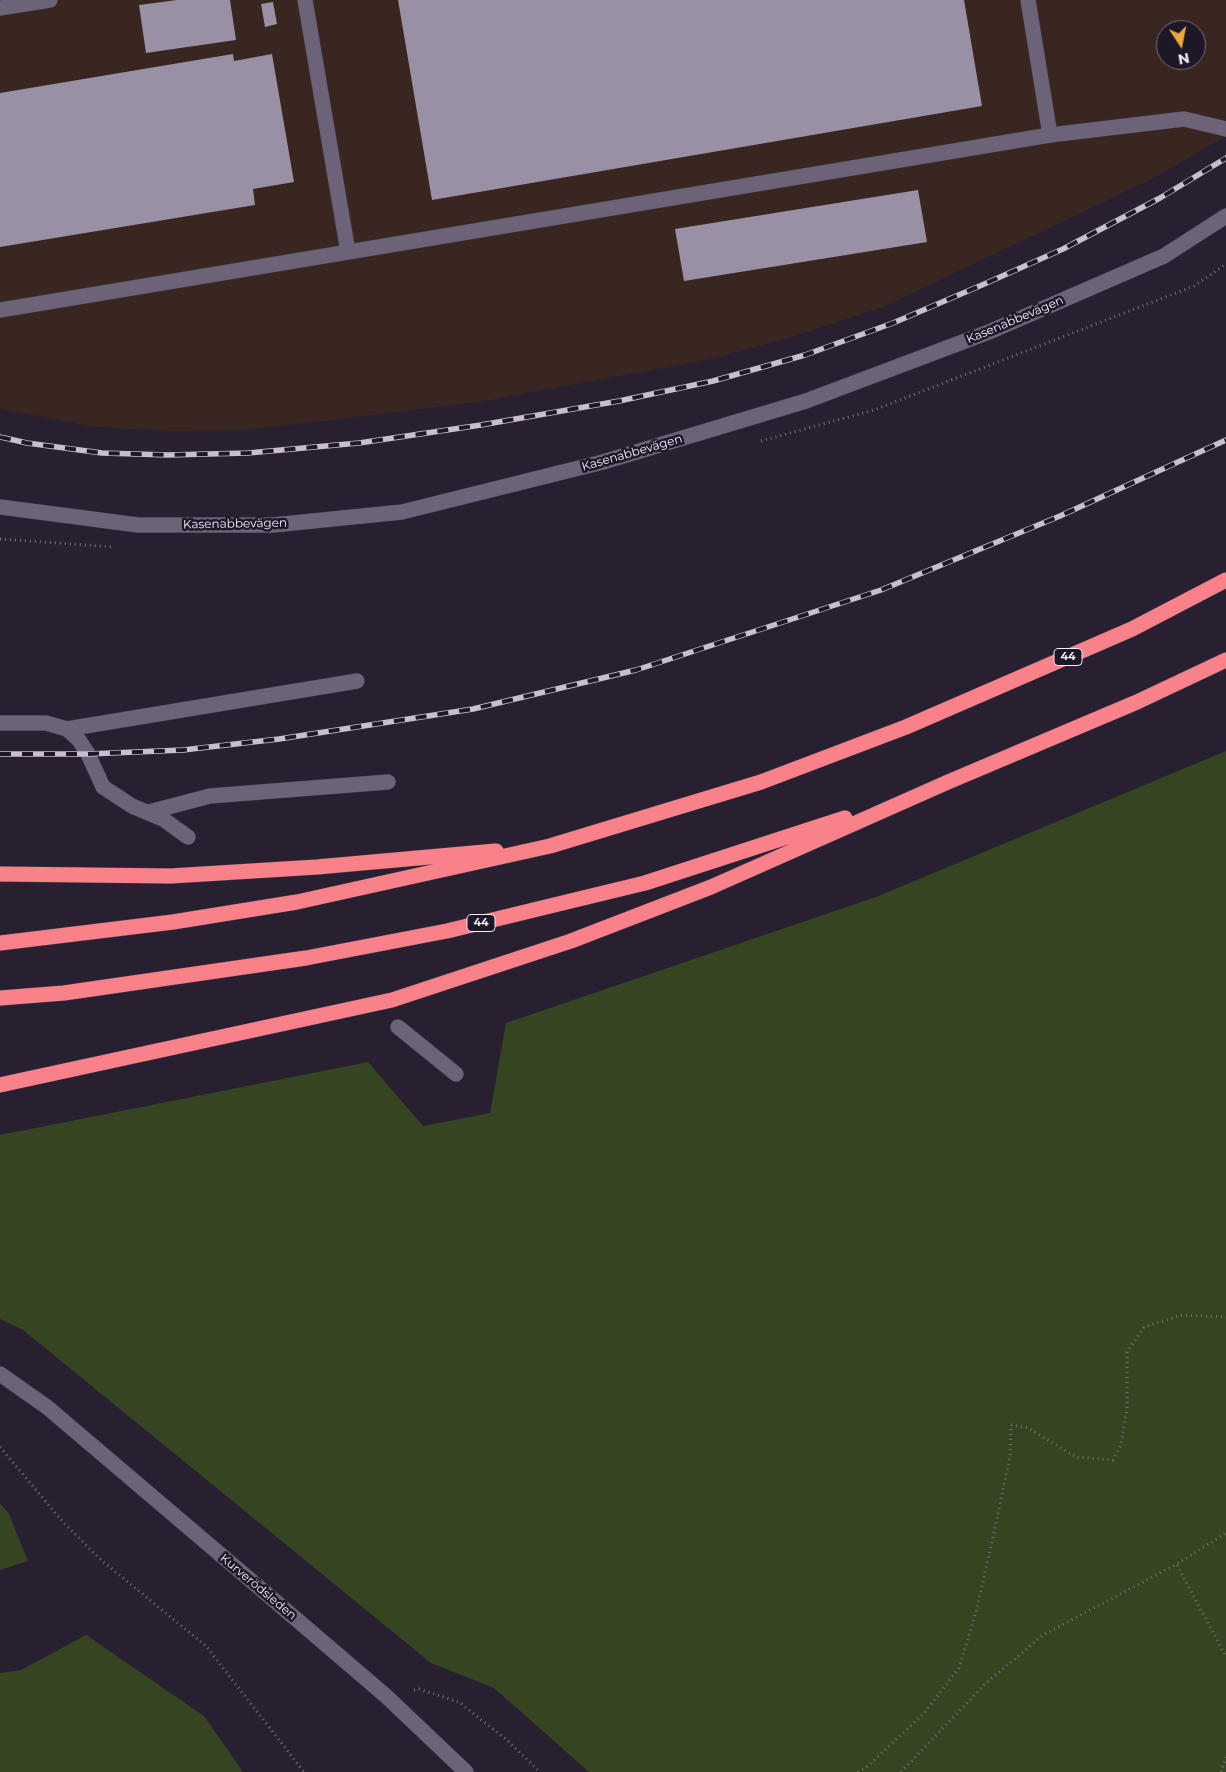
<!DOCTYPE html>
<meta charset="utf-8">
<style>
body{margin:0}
#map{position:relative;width:1226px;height:1772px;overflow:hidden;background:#282031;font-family:Montserrat,sans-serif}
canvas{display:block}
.north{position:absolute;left:1156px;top:20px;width:50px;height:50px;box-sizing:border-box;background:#1e1727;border:1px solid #736d7b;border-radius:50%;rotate:169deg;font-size:14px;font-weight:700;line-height:20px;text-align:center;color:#f3eefa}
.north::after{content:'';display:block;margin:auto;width:18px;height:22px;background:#eba93a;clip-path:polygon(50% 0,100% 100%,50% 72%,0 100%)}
</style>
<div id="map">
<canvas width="1226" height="1772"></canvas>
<div class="north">N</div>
</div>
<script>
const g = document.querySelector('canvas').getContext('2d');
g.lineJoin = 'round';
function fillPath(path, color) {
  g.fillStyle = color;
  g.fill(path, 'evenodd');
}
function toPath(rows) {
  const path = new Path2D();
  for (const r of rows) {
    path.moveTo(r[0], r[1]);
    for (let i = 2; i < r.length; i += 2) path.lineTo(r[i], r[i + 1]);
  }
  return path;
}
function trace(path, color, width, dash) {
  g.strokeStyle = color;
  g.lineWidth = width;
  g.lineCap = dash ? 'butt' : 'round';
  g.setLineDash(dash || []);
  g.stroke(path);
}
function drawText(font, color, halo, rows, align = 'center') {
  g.font = font + ' Montserrat,sans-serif';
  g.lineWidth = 5;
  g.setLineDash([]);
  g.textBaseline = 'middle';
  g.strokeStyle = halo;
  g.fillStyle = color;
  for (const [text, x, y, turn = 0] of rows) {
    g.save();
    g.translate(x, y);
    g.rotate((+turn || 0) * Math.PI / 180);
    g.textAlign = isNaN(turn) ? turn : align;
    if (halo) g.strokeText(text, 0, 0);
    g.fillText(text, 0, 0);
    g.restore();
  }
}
const industrial = toPath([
 [0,0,1226,0,1226,136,1152,179,883,307,795,336,710,359,479,402,247,430,172,431,95,427,0,409],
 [1166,30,1196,30,1196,60,1166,60]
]);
const green = toPath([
 [1226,751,1226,1772,589,1772,494,1688,431,1663,23,1330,0,1319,0,1135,368,1062,423,1126,490,1113,506,1023,876,897],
 [0,1503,9,1514,28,1561,0,1570],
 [86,1635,204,1716,243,1772,0,1772,0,1673,21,1670]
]);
const building = toPath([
 [177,0,230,0,236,40,146,53,139,5],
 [398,0,964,0,982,106,432,200],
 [273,2,277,24,265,27,261,4],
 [233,54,234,61,272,54,294,182,253,189,255,205,0,247,0,93],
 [918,190,927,242,684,281,675,229]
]);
const path = toPath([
 [761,441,874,410,1194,286,1226,264],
 [0,539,114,547],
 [0,1447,62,1521,101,1560,206,1646,304,1772],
 [1177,1565,1226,1657],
 [414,1690,419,1689,459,1702,508,1741,540,1772],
 [858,1772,868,1766,925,1712,959,1668,976,1612,993,1537,1010,1456,1011,1425,1028,1428,1076,1457,1113,1460,1121,1445,1127,1409,1127,1352,1144,1327,1182,1315,1226,1317],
 [901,1772,985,1684,1043,1635,1177,1564,1226,1533],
 [1221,1772,1226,1757]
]);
const service = toPath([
 [0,8,50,0],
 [0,723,46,723,67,729,79,740,88,754,103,787,132,806,163,819,188,837],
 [67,729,357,681],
 [149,812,210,796,388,782],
 [398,1027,456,1074]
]);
const minor = toPath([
 [305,0,348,252],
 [1028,0,1050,135],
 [0,310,1050,135,1184,119,1226,129],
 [0,507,138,525,273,525,402,512,603,462,806,401,989,332,1164,256,1226,216]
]);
const secondary = toPath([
 [0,1374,47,1407,268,1595,386,1696,466,1772]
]);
const motorway = toPath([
 [0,874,171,876,317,867,496,851],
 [0,943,173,922,297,902,550,846,761,782,906,727,1132,629,1226,580],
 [0,998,64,993,306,958,447,931,645,883,845,818],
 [0,1085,392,1000,571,941,711,887,948,782,1137,702,1226,660]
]);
const rail = toPath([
 [0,437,27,443,102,453,168,455,248,453,359,443,481,425,619,401,713,381,805,355,893,323,982,285,1063,249,1160,198,1226,158],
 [0,754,88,754,183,750,279,739,473,709,636,670,881,590,1060,516,1226,440]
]);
const shields = [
 [1068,657,28],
 [481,923,28]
];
const shieldNames = [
 ["44",1068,657],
 ["44",481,923]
];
const streetNames = [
 ["Kasenabbevägen",1015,320,-23],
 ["Kasenabbevägen",632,453,-16],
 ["Kasenabbevägen",235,524,-1],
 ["Kurverödsleden",258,1587,40]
];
fillPath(industrial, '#392621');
fillPath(green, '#354421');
fillPath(building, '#9990a6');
trace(service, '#433b4a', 16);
trace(minor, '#433b4a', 16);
trace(secondary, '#433b4a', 16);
trace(motorway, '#433b4a', 16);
trace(path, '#756e7d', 3, [1, 4]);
trace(service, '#6c6378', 15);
trace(minor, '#6c6378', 15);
trace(secondary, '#6c6378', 15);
trace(motorway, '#f9828a', 15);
trace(rail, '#c5c0cd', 5.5);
trace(rail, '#1e1727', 4, [11]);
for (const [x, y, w] of shields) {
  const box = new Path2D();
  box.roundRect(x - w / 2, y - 8.5, w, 17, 4);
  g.fillStyle = '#1e1727';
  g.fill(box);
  trace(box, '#f3eefa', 1);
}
drawText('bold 11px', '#f3eefa', null, shieldNames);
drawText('12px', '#f3eefa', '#1e1727', streetNames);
</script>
